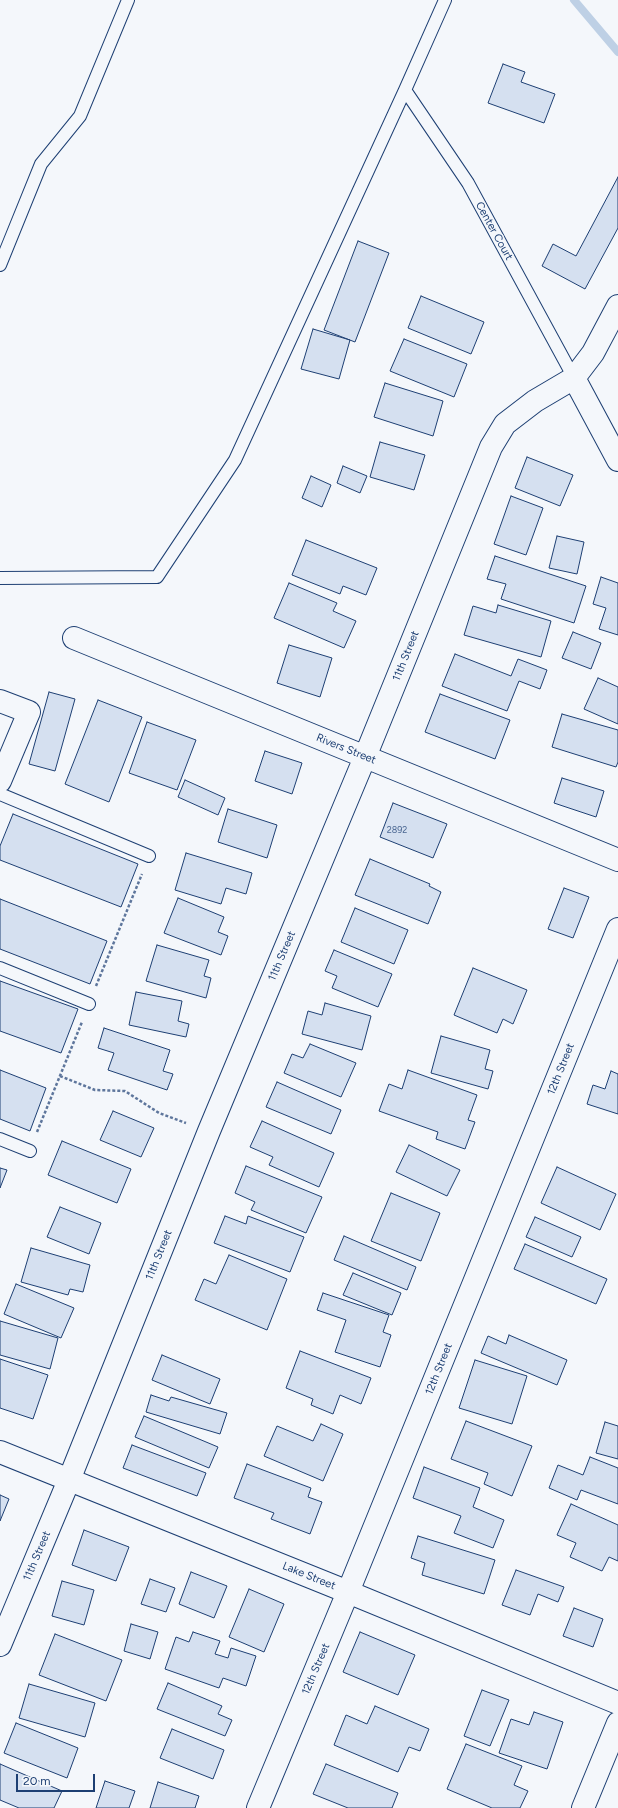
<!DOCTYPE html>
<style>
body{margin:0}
#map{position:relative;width:618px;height:1808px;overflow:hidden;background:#f4f7fb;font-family:Figtree,sans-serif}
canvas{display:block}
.scale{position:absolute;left:16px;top:1774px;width:79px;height:18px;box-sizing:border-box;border:2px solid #1d3f73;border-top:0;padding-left:5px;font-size:12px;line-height:14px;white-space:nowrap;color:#1d3f73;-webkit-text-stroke:3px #f4f7fb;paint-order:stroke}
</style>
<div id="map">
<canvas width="618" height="1808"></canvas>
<div class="scale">20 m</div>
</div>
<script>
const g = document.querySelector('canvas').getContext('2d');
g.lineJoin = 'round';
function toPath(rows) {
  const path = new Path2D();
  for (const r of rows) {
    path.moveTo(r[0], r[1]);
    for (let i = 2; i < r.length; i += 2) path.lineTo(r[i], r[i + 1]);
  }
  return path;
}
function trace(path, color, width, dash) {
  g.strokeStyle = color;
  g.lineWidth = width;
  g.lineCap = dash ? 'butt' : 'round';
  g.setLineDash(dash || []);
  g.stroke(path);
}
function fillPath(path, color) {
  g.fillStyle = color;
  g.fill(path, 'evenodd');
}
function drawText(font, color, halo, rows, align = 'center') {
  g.font = font + ' Figtree,sans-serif';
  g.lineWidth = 3;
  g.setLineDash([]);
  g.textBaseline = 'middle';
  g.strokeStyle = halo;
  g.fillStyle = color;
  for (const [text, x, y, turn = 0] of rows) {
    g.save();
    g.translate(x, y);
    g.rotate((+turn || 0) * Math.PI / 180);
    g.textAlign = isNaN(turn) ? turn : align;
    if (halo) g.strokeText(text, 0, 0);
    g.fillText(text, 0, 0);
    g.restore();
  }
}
const stream = toPath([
 [574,0,618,52]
]);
const building = toPath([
 [503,64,525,72,521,82,555,94,544,123,488,103,503,64],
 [618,177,618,228,585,289,542,266,553,244,576,256,618,177],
 [358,241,389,253,355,342,324,330,358,241],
 [421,296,484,322,471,354,408,328,421,296],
 [313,329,350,340,339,379,301,369,313,329],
 [404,339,467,364,454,397,390,371,404,339],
 [385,383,443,401,433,436,374,417,385,383],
 [380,442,425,455,414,490,370,477,380,442],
 [527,457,573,475,560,506,515,488,527,457],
 [343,466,367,476,360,493,337,483,343,466],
 [311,476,331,485,322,507,302,498,311,476],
 [511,496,543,508,526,555,494,544,511,496],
 [557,536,584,542,577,574,549,568,557,536],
 [306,540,377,568,366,595,343,586,340,594,292,575,306,540],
 [495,556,586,586,574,623,501,599,506,584,487,579,495,556],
 [601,577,618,583,618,635,599,629,606,608,593,604,601,577],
 [289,583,337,603,333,611,356,621,344,648,274,618,289,583],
 [498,605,551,621,541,657,464,635,473,606,496,613,498,605],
 [573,632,601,643,591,669,562,658,573,632],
 [289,645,332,658,320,697,277,683,289,645],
 [455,654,511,676,518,659,547,670,540,689,519,681,507,711,442,686,455,654],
 [598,678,618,687,618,724,584,709,598,678],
 [49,692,75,699,55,771,29,764,49,692],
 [440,694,510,720,495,759,425,732,440,694],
 [98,700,142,717,109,802,65,784,98,700],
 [562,714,618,730,618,762,616,767,552,747,562,714],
 [147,722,196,740,177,790,129,773,147,722],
 [265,751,302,763,292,794,255,781,265,751],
 [562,778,604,791,596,817,554,803,562,778],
 [185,780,225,798,218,815,178,797,185,780],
 [393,803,447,824,433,858,380,837,393,803],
 [228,809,277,825,267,858,218,842,228,809],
 [13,814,138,864,121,907,0,860,0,846,13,814],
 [186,853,252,873,246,894,226,888,221,904,175,890,186,853],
 [370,859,430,884,429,886,441,892,428,924,355,895,370,859],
 [564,888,589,897,573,938,548,929,564,888],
 [178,898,224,917,218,932,228,936,221,955,164,933,178,898],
 [0,899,107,941,90,984,0,949,0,899],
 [355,908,408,930,394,964,341,942,355,908],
 [157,945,209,960,204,976,211,978,206,998,146,981,157,945],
 [334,950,392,974,378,1007,332,988,337,976,325,971,334,950],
 [473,968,527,990,513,1024,503,1019,497,1033,454,1015,473,968],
 [0,981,78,1009,61,1053,0,1031,0,981],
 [136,992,182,1001,178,1021,189,1024,186,1037,129,1025,136,992],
 [325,1003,371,1016,362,1050,302,1034,308,1011,322,1015,325,1003],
 [104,1028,170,1050,163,1071,173,1074,167,1090,108,1070,114,1053,98,1048,104,1028],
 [441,1036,490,1050,485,1069,493,1071,488,1089,431,1073,441,1036],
 [310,1044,356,1063,341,1097,284,1073,292,1054,303,1058,310,1044],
 [0,1070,46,1088,30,1131,0,1119,0,1070],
 [408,1070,477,1095,468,1120,475,1122,465,1149,436,1139,438,1132,379,1111,389,1084,402,1089,408,1070],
 [611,1071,618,1074,618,1114,587,1104,593,1085,605,1089,611,1071],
 [277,1082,341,1110,331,1134,266,1107,277,1082],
 [113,1111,154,1128,141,1157,100,1140,113,1111],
 [262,1121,334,1153,319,1187,269,1165,273,1157,250,1147,262,1121],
 [62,1141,131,1169,117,1203,48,1175,62,1141],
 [409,1145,460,1170,447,1196,396,1172,409,1145],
 [246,1166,322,1197,306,1233,251,1210,255,1202,235,1193,246,1166],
 [557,1167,616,1194,600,1230,541,1203,557,1167],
 [0,1168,7,1170,0,1188,0,1168],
 [391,1193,440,1213,421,1261,371,1241,391,1193],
 [60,1207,101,1223,89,1254,47,1237,60,1207],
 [225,1216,246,1224,248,1216,304,1237,290,1272,214,1243,225,1216],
 [535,1217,581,1237,572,1257,526,1237,535,1217],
 [344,1236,416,1267,407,1290,334,1260,344,1236],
 [525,1244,607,1279,596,1304,514,1269,525,1244],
 [31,1248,90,1265,83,1292,70,1289,68,1295,21,1282,31,1248],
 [229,1255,287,1279,267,1330,195,1300,204,1279,216,1284,229,1255],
 [353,1273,401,1293,392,1315,343,1295,353,1273],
 [16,1284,74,1308,61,1338,4,1314,16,1284],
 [323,1293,389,1315,383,1332,391,1335,380,1367,335,1352,346,1320,317,1310,323,1293],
 [0,1321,58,1338,50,1369,0,1355,0,1321],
 [509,1335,567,1360,557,1385,481,1353,488,1336,506,1344,509,1335],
 [300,1351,371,1378,361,1404,340,1395,333,1414,311,1405,313,1399,286,1388,300,1351],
 [162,1355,220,1379,210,1404,152,1380,162,1355],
 [0,1359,48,1375,33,1419,0,1408,0,1359],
 [475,1360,527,1376,512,1424,459,1408,475,1360],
 [151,1395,169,1401,171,1397,227,1413,220,1434,146,1412,151,1395],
 [144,1416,218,1447,209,1468,135,1437,144,1416],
 [466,1421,532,1446,512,1496,484,1484,488,1473,451,1459,466,1421],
 [605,1422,618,1426,618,1459,596,1453,605,1422],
 [321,1424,343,1434,323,1481,264,1456,277,1426,313,1441,321,1424],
 [132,1445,206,1473,197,1496,123,1468,132,1445],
 [590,1457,618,1468,618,1504,581,1490,577,1500,549,1488,558,1465,583,1475,590,1457],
 [247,1464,311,1488,308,1497,322,1502,310,1534,271,1519,274,1513,234,1498,247,1464],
 [424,1467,480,1488,473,1507,504,1520,493,1548,454,1533,461,1516,413,1498,424,1467],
 [0,1495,9,1499,0,1521,0,1495],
 [571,1504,618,1525,618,1561,609,1557,602,1571,570,1557,576,1543,557,1535,571,1504],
 [84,1530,129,1547,116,1581,72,1565,84,1530],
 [418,1536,495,1560,484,1594,422,1575,425,1563,411,1558,418,1536],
 [516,1570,564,1587,558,1602,538,1594,530,1615,502,1605,516,1570],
 [191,1572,227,1586,214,1618,179,1604,191,1572],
 [150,1579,175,1588,166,1612,141,1604,150,1579],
 [62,1581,94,1590,84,1625,52,1616,62,1581],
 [249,1589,284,1604,264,1652,229,1637,249,1589],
 [574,1608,603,1619,593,1647,563,1636,574,1608],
 [131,1624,158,1632,150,1659,124,1651,131,1624],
 [193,1632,220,1641,215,1654,228,1658,231,1648,256,1656,246,1686,223,1678,219,1688,165,1669,176,1637,189,1642,193,1632],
 [360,1632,415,1655,398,1695,343,1672,360,1632],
 [55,1634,122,1660,106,1701,39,1675,55,1634],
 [168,1683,222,1706,218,1714,232,1720,225,1736,157,1709,168,1683],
 [29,1684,95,1703,85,1737,19,1718,29,1684],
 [482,1690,509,1700,490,1746,464,1736,482,1690],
 [375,1706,429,1729,420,1751,409,1747,398,1772,334,1745,346,1715,367,1724,375,1706],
 [534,1712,563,1722,547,1769,499,1753,511,1719,529,1725,534,1712],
 [16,1723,78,1748,67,1778,4,1753,16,1723],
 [172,1729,224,1750,213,1779,160,1758,172,1729],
 [466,1744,522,1766,514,1785,528,1791,520,1808,492,1808,447,1789,466,1744],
 [0,1764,62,1791,54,1808,19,1808,0,1800,0,1764],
 [326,1764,398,1793,392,1808,348,1808,313,1794,326,1764],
 [105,1781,135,1791,129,1808,96,1808,105,1781],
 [158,1782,199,1796,195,1808,150,1808,158,1782]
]);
const path = toPath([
 [96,986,142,874],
 [60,1076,95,1090,125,1091,159,1113,186,1123],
 [37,1132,82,1022]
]);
const service = toPath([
 [405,90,468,183,574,378],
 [0,265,41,164,80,116,128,0],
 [0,578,157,577,235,460,405,90,445,0],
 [0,794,149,856],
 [0,968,89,1004],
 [0,1139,30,1151]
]);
const minor = toPath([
 [74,638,618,860],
 [0,701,29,712,0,781],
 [0,1452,348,1592,618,1703],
 [0,1645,69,1480,209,1131,365,757,491,447,505,424,535,401,574,378],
 [258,1808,348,1592,618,929],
 [583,1808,618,1723]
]);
const tertiary = toPath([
 [618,306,593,353,574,378,618,460]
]);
const numberNames = [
 ["2892",397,830]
];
const streetNames = [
 ["Center Court",494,231,61],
 ["11th Street",406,656,-68],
 ["Rivers Street",346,749,22],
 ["11th Street",282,956,-67],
 ["12th Street",561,1069,-68],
 ["11th Street",159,1255,-68],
 ["12th Street",439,1369,-68],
 ["11th Street",37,1556,-67],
 ["Lake Street",309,1576,22],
 ["12th Street",316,1669,-67]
];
trace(stream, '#bed0e5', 8);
fillPath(building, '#d5e0f0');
trace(building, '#1d3f73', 1);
trace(service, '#1d3f73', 14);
trace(minor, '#1d3f73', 24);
trace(tertiary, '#1d3f73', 24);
trace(path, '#5e769c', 2.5, [3, 2]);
trace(service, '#f4f7fb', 12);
trace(minor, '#f4f7fb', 22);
trace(tertiary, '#f4f7fb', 22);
drawText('9px', '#4b6792', null, numberNames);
drawText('11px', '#1d3f73', '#f4f7fb', streetNames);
</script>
